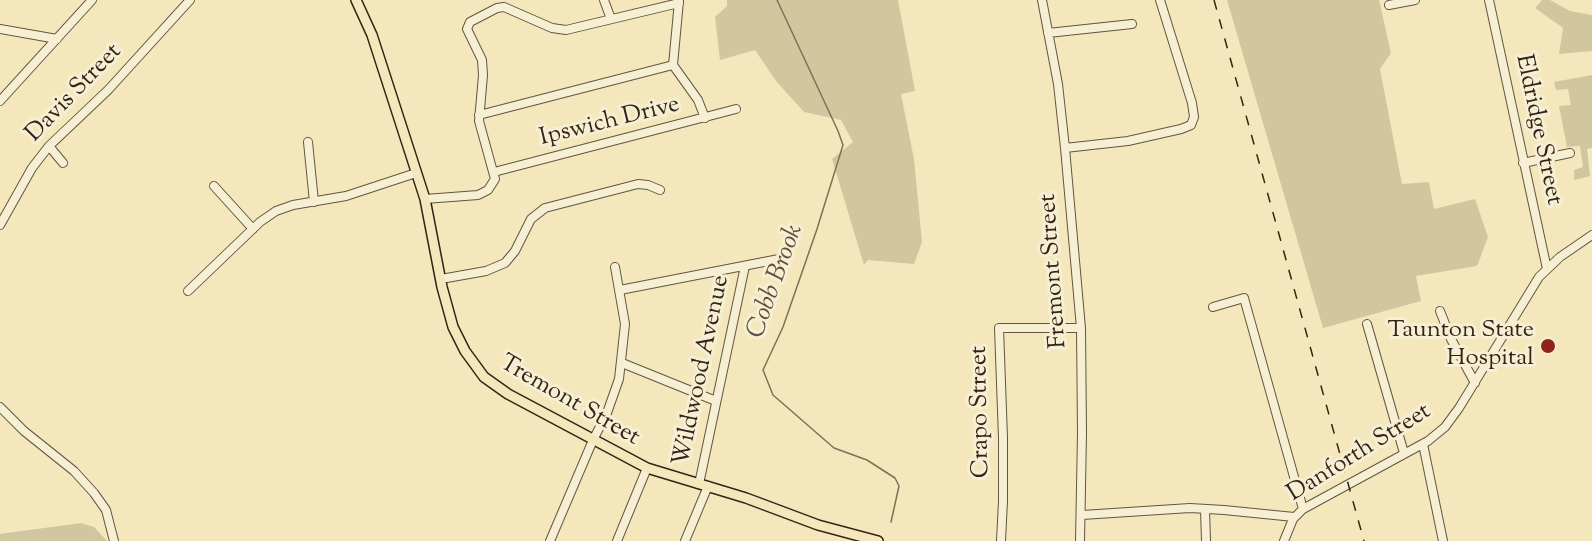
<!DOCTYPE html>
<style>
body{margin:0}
canvas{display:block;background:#f3e7bb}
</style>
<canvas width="1592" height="541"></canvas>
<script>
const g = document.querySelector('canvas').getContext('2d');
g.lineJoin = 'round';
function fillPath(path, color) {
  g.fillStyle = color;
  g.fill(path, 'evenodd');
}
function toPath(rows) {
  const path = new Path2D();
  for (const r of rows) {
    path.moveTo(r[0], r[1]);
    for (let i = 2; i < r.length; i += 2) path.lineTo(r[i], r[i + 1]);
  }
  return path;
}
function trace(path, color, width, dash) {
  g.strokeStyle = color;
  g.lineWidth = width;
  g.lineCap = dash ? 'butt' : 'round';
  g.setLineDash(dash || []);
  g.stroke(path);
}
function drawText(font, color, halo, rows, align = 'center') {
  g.font = font + ' "Sorts Mill Goudy",serif';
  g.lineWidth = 6;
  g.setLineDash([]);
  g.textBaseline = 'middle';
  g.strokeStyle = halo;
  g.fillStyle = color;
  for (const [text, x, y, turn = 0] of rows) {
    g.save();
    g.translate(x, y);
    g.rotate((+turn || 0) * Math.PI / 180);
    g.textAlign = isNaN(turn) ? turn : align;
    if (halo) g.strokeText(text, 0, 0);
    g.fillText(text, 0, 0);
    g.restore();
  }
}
const green = toPath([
 [727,0,898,0,915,91,901,94,914,159,922,242,914,264,868,260,864,265,832,159,853,142,841,120,804,112,776,81,755,50,720,60,715,17,727,6],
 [1227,0,1379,0,1391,53,1380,69,1402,184,1429,182,1434,209,1475,199,1488,237,1477,266,1416,276,1421,301,1323,328],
 [1542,0,1550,0,1570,11,1592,15,1592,51,1559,54,1563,28,1535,8],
 [1592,75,1592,148,1587,149,1590,176,1574,180,1574,170,1583,167,1580,146,1567,147,1559,106,1571,105,1568,89,1556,90,1554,82],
 [81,523,94,527,107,541,0,541,0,534]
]);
const stream = toPath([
 [777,0,838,131,843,145,817,229,783,327,763,370,773,395,834,448,867,460,895,478,899,486,891,522]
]);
const minor = toPath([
 [604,0,611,19],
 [1042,0,1058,84,1065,148,1081,328,1082,433,1080,541],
 [1489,0,1547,269],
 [679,1,673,65,698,100,705,118],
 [1389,5,1415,0],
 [0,29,57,39],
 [1048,33,1132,24],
 [0,101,92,0],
 [479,115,673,65],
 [308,142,314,202],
 [49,146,63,163],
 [1065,148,1128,141,1181,129,1191,125,1194,117,1192,103,1160,0],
 [1523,163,1570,153],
 [494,172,736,109],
 [214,186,253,229],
 [425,199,478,195,488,190,495,179,479,121,483,75,482,60,467,29,470,22,497,8,504,7,552,28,566,30,679,3],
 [0,225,32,168,49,146,109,89,190,0],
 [441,279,486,271,505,263,515,251,531,219,545,208,638,184,648,185,660,190],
 [620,290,779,259],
 [188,291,260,222,276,211,293,205,346,196,416,173],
 [1213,307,1244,298,1303,509],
 [1440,311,1451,339,1475,383],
 [1367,324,1404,453],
 [622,363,716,401],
 [0,407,24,431,74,471,94,493,106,510,114,541],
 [1423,444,1443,541],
 [699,484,745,266],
 [1205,509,1206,541],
 [1082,515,1190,508,1224,510,1294,517],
 [550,541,593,440,607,413,619,379,625,324,615,267],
 [617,541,647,468],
 [685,541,708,486],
 [1001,541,1003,501,1003,438,999,328,1081,328],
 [1284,541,1293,519,1303,509,1428,441,1445,427,1459,408,1539,277,1560,257,1592,235]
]);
const major = toPath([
 [356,0,372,35,425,199,442,287,453,327,465,351,484,377,508,394,647,468,746,498,818,525,878,541]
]);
const rail = toPath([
 [1214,0,1364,541]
]);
const markers = [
 [1548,346,8,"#8f2418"]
];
const streetNames = [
 ["Davis Street",75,94,-46],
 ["Ipswich Drive",610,123,-14],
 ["Eldridge Street",1537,130,78],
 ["Fremont Street",1055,271,-94],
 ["Wildwood Avenue",703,371,-78],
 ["Tremont Street",569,402,30],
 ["Crapo Street",982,412,-91],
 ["Danforth Street",1360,454,-32]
];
const poiNames = [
 ["Taunton State",1534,332],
 ["Hospital",1534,360]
];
const waterNames = [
 ["Cobb Brook",777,282,-70]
];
fillPath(green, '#d2c69f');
trace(stream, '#7f7158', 1.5);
trace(minor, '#635540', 10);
trace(major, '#332417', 12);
trace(minor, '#f7efd3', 8);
trace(major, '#f3e7bb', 9);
trace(rail, '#332417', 1.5, [10, 10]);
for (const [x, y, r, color] of markers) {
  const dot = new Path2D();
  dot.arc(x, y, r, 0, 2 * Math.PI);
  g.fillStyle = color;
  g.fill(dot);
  trace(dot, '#f7efd3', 2);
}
drawText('24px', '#332417', '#f7efd3', streetNames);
drawText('24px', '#332417', '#f7efd3', poiNames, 'right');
drawText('italic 26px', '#5f513d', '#f7efd3', waterNames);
</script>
